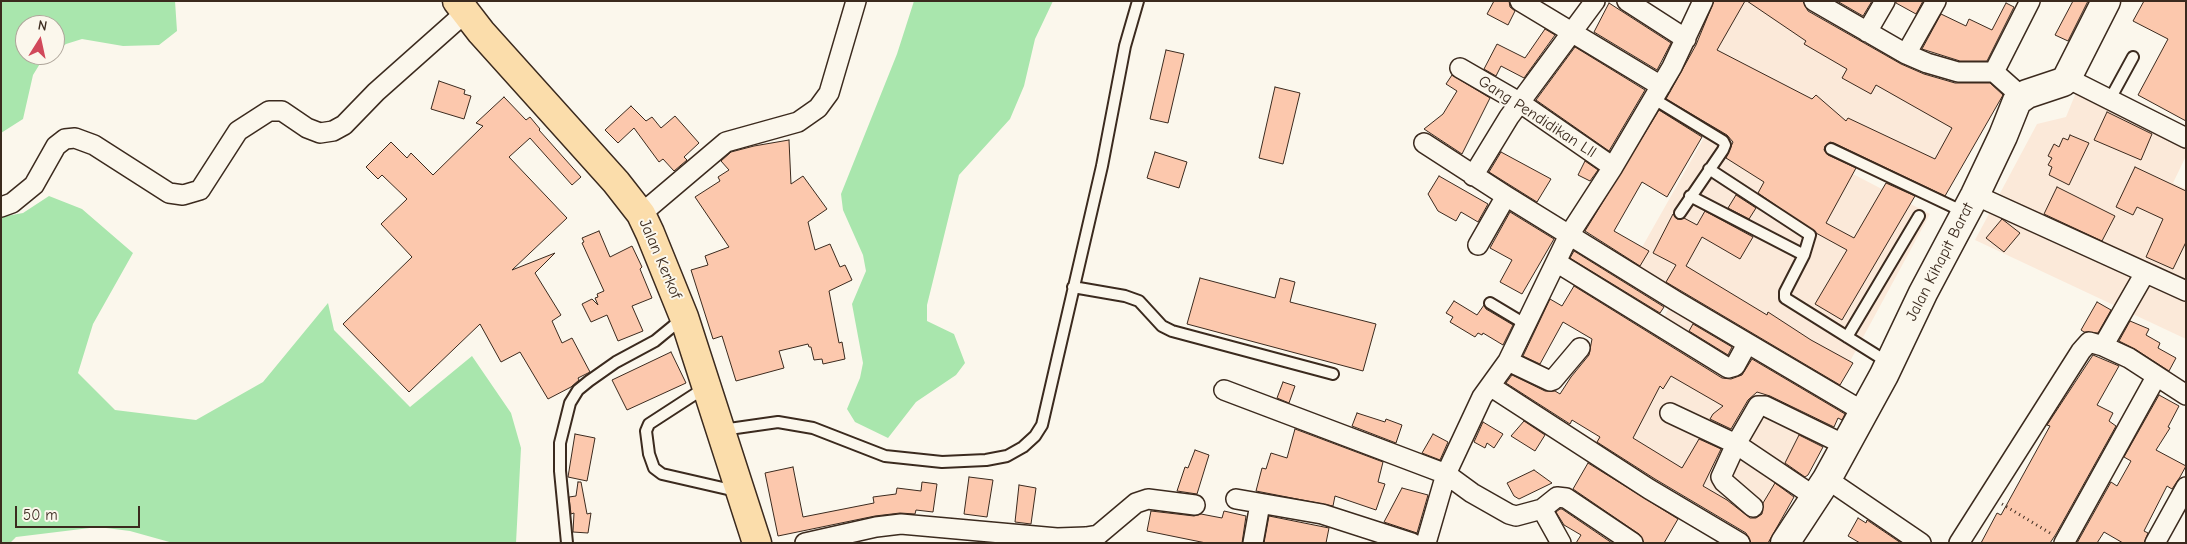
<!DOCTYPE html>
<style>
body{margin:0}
#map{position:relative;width:2187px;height:544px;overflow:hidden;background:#fbf7ec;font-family:"Comic Neue",sans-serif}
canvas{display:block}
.frame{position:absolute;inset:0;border:2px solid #3b2a1e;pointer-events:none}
.north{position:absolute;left:15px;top:15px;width:50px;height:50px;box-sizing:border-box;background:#fbf7ec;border:1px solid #aea59a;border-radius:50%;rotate:10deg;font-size:14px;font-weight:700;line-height:20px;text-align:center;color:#3b2a1e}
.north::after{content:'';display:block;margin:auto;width:18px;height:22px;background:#d1495b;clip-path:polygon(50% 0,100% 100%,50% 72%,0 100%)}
.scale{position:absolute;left:15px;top:506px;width:125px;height:22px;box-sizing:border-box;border:2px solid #3b2a1e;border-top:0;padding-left:6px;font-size:15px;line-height:18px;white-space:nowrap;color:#3b2a1e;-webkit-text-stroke:4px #fbf7ec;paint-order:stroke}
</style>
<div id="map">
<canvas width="2187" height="544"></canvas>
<div class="frame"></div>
<div class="north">N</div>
<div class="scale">50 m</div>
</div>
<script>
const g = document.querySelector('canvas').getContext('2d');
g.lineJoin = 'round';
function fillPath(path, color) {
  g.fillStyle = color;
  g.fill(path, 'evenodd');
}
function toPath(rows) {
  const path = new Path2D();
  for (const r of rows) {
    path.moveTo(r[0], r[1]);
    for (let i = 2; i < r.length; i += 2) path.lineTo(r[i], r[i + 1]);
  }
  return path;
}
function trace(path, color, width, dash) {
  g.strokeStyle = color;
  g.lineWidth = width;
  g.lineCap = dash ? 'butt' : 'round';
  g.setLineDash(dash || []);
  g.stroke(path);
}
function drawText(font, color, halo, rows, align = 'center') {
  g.font = font + ' "Comic Neue",sans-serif';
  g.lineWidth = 4;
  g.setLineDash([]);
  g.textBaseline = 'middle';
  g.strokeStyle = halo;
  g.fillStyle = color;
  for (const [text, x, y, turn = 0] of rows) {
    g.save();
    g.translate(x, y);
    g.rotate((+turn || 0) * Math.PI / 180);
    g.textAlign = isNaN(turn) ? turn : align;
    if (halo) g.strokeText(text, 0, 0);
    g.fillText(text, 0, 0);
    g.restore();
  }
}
const built = toPath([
 [1710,1,1757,1,1981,109,1942,200,1673,66],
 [2077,90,2186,142,2186,156,2173,183,2186,189,2186,339,1975,240,2037,124,2066,117],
 [1722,106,1930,214,1836,387,1628,272],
 [1669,308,1848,405,1754,532,1591,446]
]);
const green = toPath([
 [1,1,175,1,177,31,159,45,123,46,82,39,66,44,55,52,55,25,25,25,25,55,51,55,41,62,33,75,23,119,1,133],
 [914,1,1053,1,1035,39,1024,86,1010,119,959,175,927,305,927,321,954,334,965,363,956,375,916,402,888,438,855,422,847,409,860,378,863,363,852,304,866,271,863,255,843,210,841,194,897,54],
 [49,196,82,209,133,253,93,324,78,373,115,410,196,420,263,382,328,303,334,330,410,407,472,356,511,413,521,448,516,543,173,543,130,531,98,527,16,537,10,543,1,543,1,217,23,213]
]);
const building = toPath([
 [1494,1,1509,1,1510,7,1515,11,1508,25,1487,14,1494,1],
 [1714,1,1745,1,1717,50,1812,99,1816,95,1846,121,1848,118,1935,159,1952,128,1876,85,1871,94,1842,78,1847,69,1804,44,1806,41,1747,1,1803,1,1808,11,1901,64,1924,74,1955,83,1990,83,2003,95,1945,196,1834,143,1830,142,1825,146,1824,150,1828,155,1856,168,1826,223,1854,238,1886,183,1915,196,1842,320,1815,304,1847,250,1816,233,1758,193,1764,182,1726,158,1733,142,1727,135,1666,99,1696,45,1714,1],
 [1837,1,1872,1,1863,16,1837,1],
 [1896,1,1923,1,1916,14,1896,3,1896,1],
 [2073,1,2088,1,2068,41,2055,35,2073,1],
 [2144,1,2186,1,2186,121,2138,95,2168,39,2133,21,2144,1],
 [1609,3,1671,43,1657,70,1594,32,1609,3],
 [2006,3,2014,7,1987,61,1960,61,1922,49,1941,14,1966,26,1969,19,1992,30,2006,3],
 [1545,29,1555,35,1524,78,1501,66,1496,76,1484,69,1497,44,1525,58,1545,29],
 [1575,47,1645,90,1609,151,1536,100,1575,47],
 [1166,50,1184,54,1168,123,1150,119,1166,50],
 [1452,75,1490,98,1462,154,1424,129,1443,114,1457,91,1446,84,1452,75],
 [439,81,465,90,464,94,471,96,464,119,431,109,439,81],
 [1275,87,1300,93,1283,164,1259,158,1275,87],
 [504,97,526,120,530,117,540,129,539,130,581,177,572,185,530,138,509,157,567,218,512,270,555,253,535,273,561,315,552,321,562,343,572,338,590,372,578,378,579,380,571,387,548,399,520,352,501,362,480,324,409,392,343,324,412,257,381,224,407,199,382,175,378,179,366,167,391,142,407,158,411,153,433,175,483,126,476,123,504,97],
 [631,106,646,121,652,117,661,128,675,116,699,143,684,157,687,160,674,171,663,159,659,162,634,128,618,143,605,130,631,106],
 [1659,110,1702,137,1667,197,1642,182,1614,231,1649,251,1640,266,1585,231,1659,110],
 [2107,112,2152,134,2141,160,2094,140,2107,112],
 [2070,135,2089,143,2069,185,2049,175,2052,167,2048,165,2052,158,2048,156,2054,144,2059,147,2063,138,2068,140,2070,135],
 [789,140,791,184,803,176,827,209,808,222,815,250,830,244,840,267,845,265,852,280,829,291,839,343,842,342,845,359,823,364,822,359,814,360,811,347,809,347,808,344,779,351,784,368,736,381,722,336,713,339,691,270,708,265,705,256,729,247,695,197,720,181,718,177,729,170,721,161,731,152,754,146,789,140],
 [1155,152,1187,162,1179,188,1147,178,1155,152],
 [1501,152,1551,179,1537,202,1489,172,1501,152],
 [1585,161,1598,170,1590,181,1578,175,1585,161],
 [2135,167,2186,191,2186,242,2173,269,2146,257,2163,219,2137,207,2133,215,2116,207,2135,167],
 [1439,176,1488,204,1478,222,1461,212,1456,221,1438,211,1428,194,1439,176],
 [2057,187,2115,216,2102,241,2044,214,2057,187],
 [1736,195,1756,208,1749,219,1728,208,1736,195],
 [1705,211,1753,237,1740,259,1702,237,1686,266,1767,315,1768,312,1811,340,1853,363,1840,385,1666,282,1676,265,1653,253,1673,214,1677,219,1684,218,1697,225,1705,211],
 [1510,212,1554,239,1522,294,1500,282,1512,260,1490,248,1510,212],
 [2002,219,2020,233,2004,252,1986,238,2002,219],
 [599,231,610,257,632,246,642,267,640,269,652,298,632,306,643,331,618,341,607,315,591,322,582,304,592,299,598,305,595,298,598,297,597,294,604,291,582,243,584,242,582,238,599,231],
 [1574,251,1664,307,1660,313,1570,258,1574,251],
 [1200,278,1275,298,1280,278,1295,282,1290,302,1376,324,1363,371,1187,324,1200,278],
 [1574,286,1722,378,1731,379,1742,375,1752,359,1845,414,1842,420,1838,418,1834,427,1770,396,1757,392,1748,400,1731,429,1710,419,1713,414,1723,406,1671,376,1663,389,1660,386,1633,438,1682,468,1699,439,1721,449,1703,486,1727,500,1750,518,1756,518,1762,514,1763,503,1775,483,1794,497,1768,543,1751,543,1746,533,1655,479,1597,442,1600,437,1572,420,1570,424,1506,383,1512,375,1545,391,1555,391,1560,394,1571,377,1589,355,1592,339,1563,322,1540,364,1523,356,1550,299,1562,306,1574,286],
 [1454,301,1477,315,1484,305,1486,309,1513,325,1503,345,1483,333,1482,335,1478,333,1475,337,1450,322,1453,317,1446,313,1454,301],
 [2097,302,2111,310,2098,333,2084,332,2081,330,2097,302],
 [2130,321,2149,329,2146,335,2160,343,2158,348,2176,358,2169,371,2135,349,2119,341,2130,321],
 [1693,324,1732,347,1728,355,1689,331,1693,324],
 [671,352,686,383,627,410,612,380,671,352],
 [2093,355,2119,366,2097,405,2113,413,2109,421,2116,426,2056,534,2050,543,1981,543,1997,513,2001,515,2050,426,2047,425,2093,355],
 [1283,382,1295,386,1289,403,1277,398,1283,382],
 [2159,395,2179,406,2168,427,2170,428,2156,450,2186,466,2180,477,2172,489,2167,486,2144,531,2148,533,2144,543,2123,543,2104,532,2097,543,2077,543,2111,482,2117,486,2131,461,2124,457,2159,395],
 [1357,413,1385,422,1386,419,1402,425,1396,443,1352,426,1357,413],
 [1524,421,1545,435,1535,451,1511,436,1524,421],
 [1483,422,1503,434,1494,448,1487,443,1485,448,1474,442,1483,422],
 [1295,429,1383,462,1378,482,1385,484,1376,510,1335,496,1333,506,1256,491,1262,468,1266,469,1271,453,1287,458,1295,429],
 [575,434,595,438,587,481,568,477,575,434],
 [1433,434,1448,442,1440,460,1422,453,1433,434],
 [1799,435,1823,447,1808,475,1805,477,1785,463,1799,435],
 [1195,450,1209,455,1197,494,1177,491,1185,467,1188,468,1195,450],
 [1588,463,1678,519,1664,543,1644,543,1639,534,1573,489,1588,463],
 [793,467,803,517,874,503,873,497,896,494,897,488,921,491,922,482,937,484,933,512,916,510,915,514,900,513,875,516,778,536,765,473,793,467],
 [1534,470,1552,483,1519,499,1514,496,1507,483,1534,470],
 [969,477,993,480,987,517,964,514,969,477],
 [578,482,581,482,587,514,591,513,588,533,573,532,574,513,571,514,569,497,576,496,578,482],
 [1019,485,1036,488,1031,524,1015,522,1019,485],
 [1402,488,1428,495,1417,533,1384,522,1402,488],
 [1560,509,1562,509,1612,543,1576,543,1581,535,1564,525,1556,512,1560,509],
 [1151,511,1194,516,1201,514,1222,518,1224,511,1246,516,1242,543,1206,543,1147,531,1151,511],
 [1269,516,1329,528,1326,543,1264,543,1269,516],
 [1858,518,1866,523,1867,520,1901,543,1860,543,1848,536,1858,518]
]);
const path = toPath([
 [2002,504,2050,533]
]);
const lane = toPath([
 [1654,99,1723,141,1725,145,1723,150,1680,213],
 [2109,101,2133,57],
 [1831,149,1964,212],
 [1709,169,1810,235,1804,255,1785,292,1785,298,1889,363],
 [1690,196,1804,255],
 [1073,287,1125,296,1139,301,1162,326,1172,331,1333,374],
 [1490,303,1525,324],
 [1847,337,1919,216],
 [706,387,649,424,646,431,649,454,654,468,662,474,736,491],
 [722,430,778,422,813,428,885,456,942,462,986,460,1007,456,1023,447,1035,436,1042,425,1057,360,1102,166,1125,46,1138,1],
 [567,543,560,471,560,443,570,403,578,390,589,381,616,362,655,341,683,318]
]);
const street = toPath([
 [1520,1,1661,86],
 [1627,1,1686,39],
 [1814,1,1906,54,1927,63,1958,72,1994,72,2021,96],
 [1867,32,1885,1],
 [1906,54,1936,1],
 [1460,68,1519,102,1613,167],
 [1994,72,2030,1],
 [2067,78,2186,138],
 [1424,143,1506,196,1676,301,1864,412],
 [1473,176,1509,117,1595,1],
 [1975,195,2186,291],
 [1,207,12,203,34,185,56,146,65,139,75,138,94,145,169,193,183,195,200,190,238,131,269,111,282,111,307,128,320,133,333,131,344,125,376,92,466,12],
 [641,214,726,142,798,122,818,108,829,93,856,1],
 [1478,245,1506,196],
 [1556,262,1728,368,1735,366,1747,344],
 [2103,346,2145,273],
 [1508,361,1550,381,1553,380,1580,348],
 [1490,386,1649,489,1740,543],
 [1224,390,1446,474,1472,493,1509,514,1516,516,1542,509,1557,497,1566,498,1633,543],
 [1670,413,1736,444,1815,497],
 [1827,479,1921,543],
 [1236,499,1322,514,1412,543],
 [1753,507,1724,482,1721,477,1736,444,1758,406,1765,406,1845,445],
 [1542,509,1561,543],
 [805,543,876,527,901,524,1057,538,1086,537,1098,535,1136,503,1148,499,1195,505],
 [1253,543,1260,504],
 [1426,543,1446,474,1482,397,1508,361,1569,235,1613,167,1672,67,1703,1],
 [1959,543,2081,351,2089,342,2103,346,2129,358,2186,395],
 [2064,543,2156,377],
 [2155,543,2186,487]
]);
const secondary = toPath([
 [1785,543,1827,479,1884,375,1923,293,1975,195,2003,136,2017,101,2027,94,2063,82,2067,78,2106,1]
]);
const primary = toPath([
 [457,1,481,32,616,182,641,214,650,233,684,317,757,543]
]);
const streetNames = [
 ["Gang Pendidikan Lll",1537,117,33],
 ["Jalan Kerkof",660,259,67],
 ["Jalan Kihapit Barat",1940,262,-63]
];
fillPath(built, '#fbe9d9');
fillPath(green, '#a9e6ad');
fillPath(building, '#fcc8ad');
trace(building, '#3b2a1e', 1);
trace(lane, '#3b2a1e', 14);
trace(street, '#3b2a1e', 22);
trace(secondary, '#3b2a1e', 31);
trace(primary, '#3b2a1e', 31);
trace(path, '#3b2a1e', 3, [1, 4]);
trace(lane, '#fbf7ec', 10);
trace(street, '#fbf7ec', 19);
trace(secondary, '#fbf7ec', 28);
trace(primary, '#fbddab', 28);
drawText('16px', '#3b2a1e', '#fbf7ec', streetNames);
</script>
